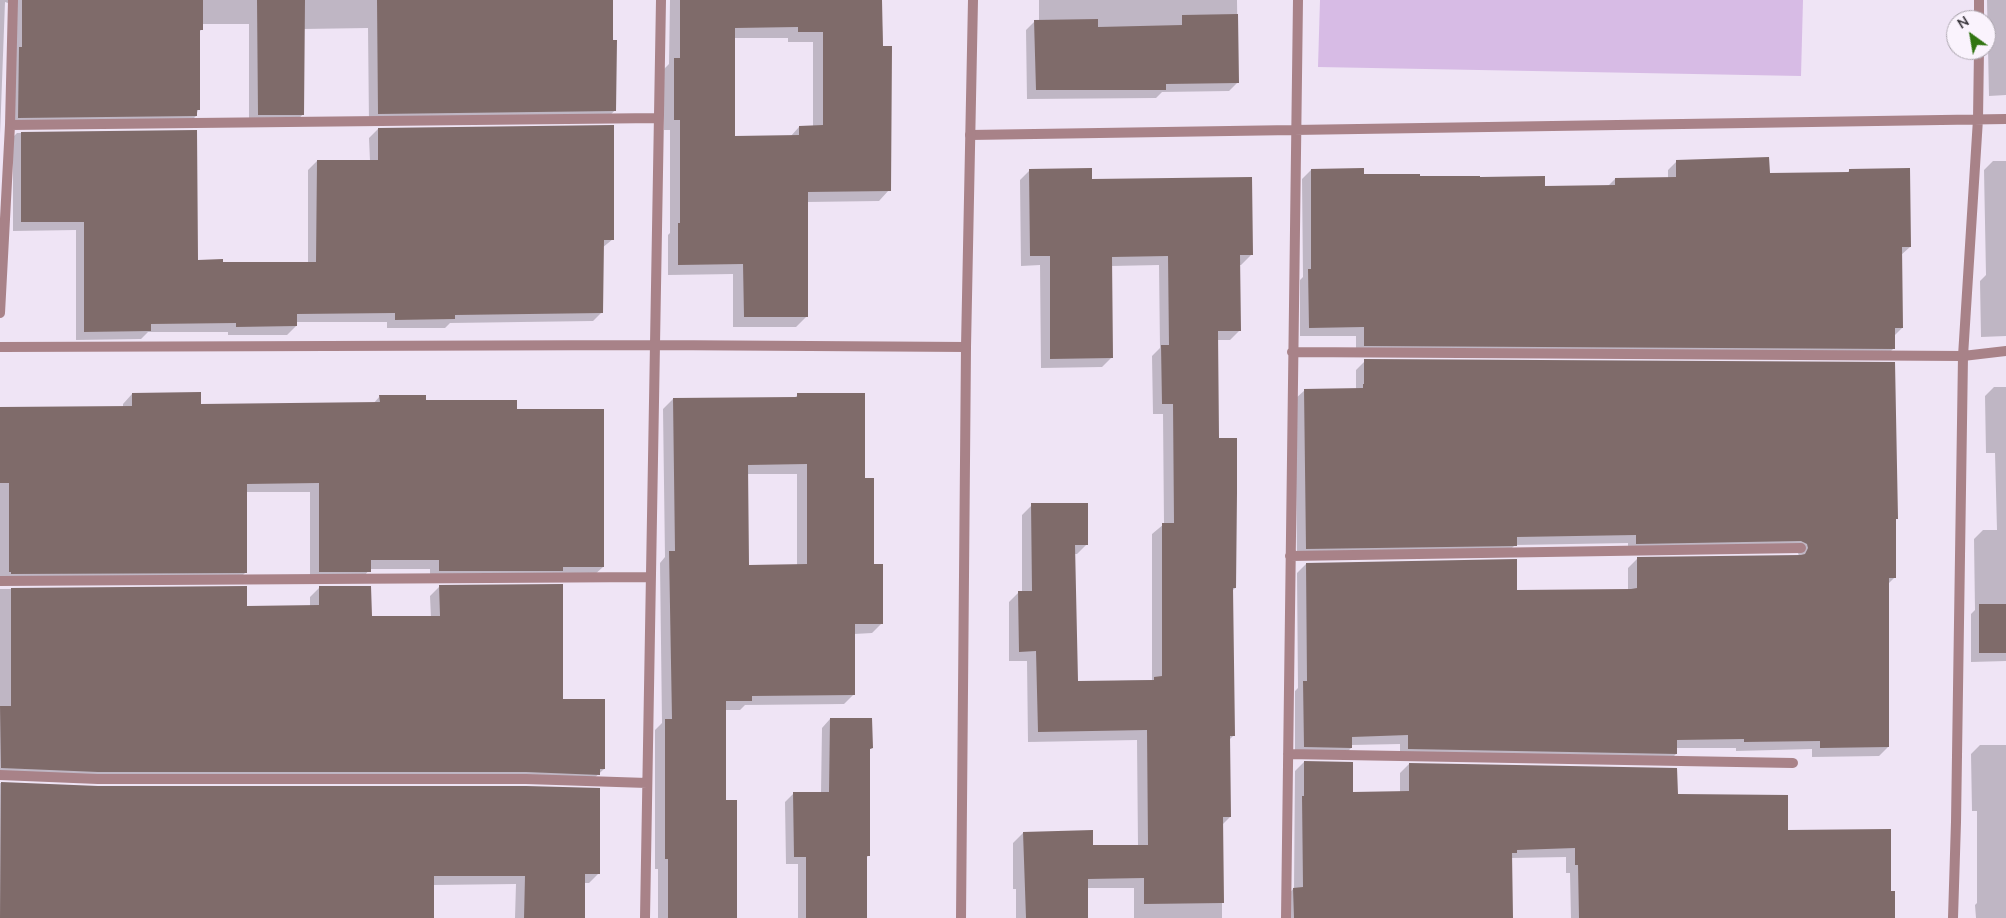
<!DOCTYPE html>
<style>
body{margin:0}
#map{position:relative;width:2006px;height:918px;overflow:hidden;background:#efe4f5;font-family:"Nunito Sans",sans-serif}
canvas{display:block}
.north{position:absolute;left:1946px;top:10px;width:50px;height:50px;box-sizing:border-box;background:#faf3fd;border:1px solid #aca6af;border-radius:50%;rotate:328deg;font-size:14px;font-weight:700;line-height:20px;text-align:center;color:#363239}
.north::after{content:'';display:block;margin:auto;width:18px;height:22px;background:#317412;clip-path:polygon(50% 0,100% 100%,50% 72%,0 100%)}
</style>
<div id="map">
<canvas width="2006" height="918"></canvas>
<div class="north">N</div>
</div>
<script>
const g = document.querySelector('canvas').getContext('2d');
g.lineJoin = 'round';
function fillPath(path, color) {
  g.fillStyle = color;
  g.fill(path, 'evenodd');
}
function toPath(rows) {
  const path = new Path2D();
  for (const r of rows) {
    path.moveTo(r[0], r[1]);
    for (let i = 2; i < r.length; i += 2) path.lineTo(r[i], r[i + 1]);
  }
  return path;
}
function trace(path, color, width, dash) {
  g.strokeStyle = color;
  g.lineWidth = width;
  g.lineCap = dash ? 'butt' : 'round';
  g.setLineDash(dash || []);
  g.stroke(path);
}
const green = toPath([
 [1320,0,1803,0,1801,76,1318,67]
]);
const shadow = toPath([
 [0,0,612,0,615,110,606,120,369,123,368,28,303,29,303,114,294,124,249,124,249,24,202,24,202,29,198,33,198,110,196,116,187,125,8,127,8,3,5,2,0,135],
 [670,0,881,0,889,190,879,201,807,202,807,316,796,327,733,327,733,274,668,275,668,235,670,233,670,130,664,130,663,70,669,64],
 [733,38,788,38,788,42,813,42,813,127,799,127,790,137,733,137],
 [1039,0,1237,0,1238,82,1229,91,1162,92,1156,98,1027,99,1026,30,1035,21,1039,21],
 [1987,0,2006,0,2006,95,1989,96],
 [378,129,613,239,602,248,602,312,593,321,450,323,445,328,387,328,387,322,296,322,296,326,287,335,228,335,228,332,148,332,141,339,76,340,76,230,13,231,13,142,8,142,17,133,196,131,197,261,222,263,308,263,308,170,317,161,370,161,369,138],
 [1677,161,1768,175,1846,174,1850,170,1910,247,1901,255,1902,328,1894,336,1894,348,1885,357,1356,354,1356,336,1300,336,1300,280,1303,277,1302,179,1311,170,1363,175,1479,179,1544,187,1607,187,1615,179,1668,178,1668,170],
 [1993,161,2006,161,2006,336,1981,337,1980,281,1986,275,1984,170],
 [1030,170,1091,180,1251,255,1241,265,1239,265,1240,330,1230,340,1217,340,1218,439,1235,588,1232,591,1234,735,1229,740,1230,817,1222,825,1222,918,1134,918,1134,888,1087,888,1087,918,1016,918,1016,889,1013,889,1013,843,1023,833,1092,847,1138,846,1137,740,1028,742,1027,661,1009,661,1009,602,1019,592,1022,592,1022,515,1032,505,1087,544,1077,554,1074,554,1076,682,1152,680,1152,534,1164,524,1163,414,1153,414,1152,356,1160,348,1159,265,1111,266,1112,357,1102,367,1041,368,1040,265,1021,266,1020,180],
 [1365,361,1894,520,1895,577,1888,584,1888,747,1879,756,1812,757,1812,749,1736,751,1736,748,1676,748,1676,754,1667,763,1400,758,1400,744,1351,745,1351,748,1342,757,1295,756,1295,691,1298,688,1297,573,1306,564,1516,591,1628,590,1628,568,1637,559,1799,556,1798,553,1628,552,1628,543,1515,545,1506,554,1297,557,1295,399,1305,390,1356,389,1356,370],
 [1994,387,2006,387,2006,661,1971,662,1971,614,1975,610,1974,539,1983,530,1997,530,1995,453,1986,453,1985,396],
 [132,394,199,405,373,404,380,396,516,410,603,567,593,576,430,580,430,569,370,569,360,581,310,581,310,492,246,492,246,572,236,582,0,583,0,408,123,407,123,404],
 [798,395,864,480,873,565,882,623,872,633,854,634,854,694,844,704,745,705,740,710,725,710,725,801,736,918,658,918,658,869,655,869,655,730,662,723,660,563,665,557,663,409,673,399,794,398],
 [747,474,797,474,797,566,748,566],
 [440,586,562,700,604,769,589,783,0,777,0,589,246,588,246,607,310,606,310,597,320,587,370,618,431,618,430,596],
 [830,719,871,748,868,751,868,856,866,858,866,918,798,918,798,864,786,864,785,802,794,793,821,793,822,728],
 [1980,745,2006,745,2006,918,1976,918,1975,905,1977,903,1977,811,1972,811,1971,754],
 [1304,762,1351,793,1400,792,1400,773,1409,764,1676,796,1787,832,1890,893,1894,918,1571,918,1570,873,1566,873,1566,857,1511,858,1511,918,1285,918,1285,898,1294,888,1295,771],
 [0,783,98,787,598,874,589,883,584,883,584,918,515,918,516,884,433,885,433,918,0,918]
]);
const building = toPath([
 [22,0,203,0,203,30,200,30,200,110,197,110,197,116,18,118,19,47,22,47],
 [257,0,305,0,304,115,258,115],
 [377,0,613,0,613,40,617,40,616,111,378,114],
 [680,0,882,0,883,46,892,46,891,191,808,192,808,317,744,317,743,264,678,265,678,223,680,223,680,120,674,120,674,58,680,58],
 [798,27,798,32,823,32,823,125,799,126,799,135,735,136,735,28],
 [1238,14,1239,83,1166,84,1166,90,1036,90,1034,20,1098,19,1098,27,1182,25,1182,15],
 [614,125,614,240,604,240,603,313,455,315,455,319,395,320,395,313,297,314,297,326,236,327,236,323,151,324,151,331,84,332,84,222,21,222,21,132,197,130,198,260,223,259,223,262,316,262,317,160,378,160,378,128],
 [1769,157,1770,173,1849,172,1849,169,1910,168,1911,247,1902,247,1903,328,1895,328,1895,349,1364,346,1364,327,1309,328,1308,269,1311,269,1311,169,1364,168,1364,174,1420,174,1420,176,1480,176,1480,177,1545,176,1545,186,1615,185,1615,178,1676,177,1676,160],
 [1092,168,1092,179,1252,177,1253,255,1240,255,1241,331,1218,331,1219,438,1237,438,1237,493,1236,588,1233,588,1235,736,1230,736,1231,817,1223,817,1224,903,1144,904,1144,878,1088,879,1088,918,1026,918,1023,832,1093,830,1093,845,1148,845,1147,730,1038,732,1036,651,1019,652,1018,591,1032,591,1031,503,1088,503,1088,545,1075,545,1078,681,1154,680,1154,677,1162,676,1162,523,1174,523,1173,404,1162,404,1161,345,1169,345,1168,256,1112,257,1113,358,1050,359,1050,256,1030,256,1029,169],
 [1364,359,1895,362,1898,519,1896,519,1896,578,1889,578,1889,747,1820,748,1820,741,1744,742,1744,739,1677,740,1677,754,1408,749,1408,735,1352,737,1352,748,1304,747,1303,681,1307,681,1306,563,1517,559,1517,590,1631,589,1637,588,1637,557,1801,555,1805,554,1808,548,1807,544,1801,541,1636,544,1636,535,1517,537,1517,546,1306,549,1304,389,1363,388,1363,384,1364,384],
 [201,392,201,404,380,402,379,395,426,395,426,400,517,400,517,409,604,409,604,567,563,567,563,571,439,571,439,560,371,560,371,572,319,572,319,483,247,484,247,573,11,574,11,572,9,572,9,483,0,483,0,407,132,406,132,393],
 [797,393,865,393,865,478,874,478,874,564,883,564,883,624,855,624,855,695,752,696,752,701,726,701,726,800,737,800,737,918,668,918,668,859,665,859,665,719,672,719,669,551,675,551,673,398,797,397],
 [807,464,807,564,749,565,748,465],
 [563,584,563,699,605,699,605,769,600,769,600,775,526,772,98,772,1,768,0,706,11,706,11,588,247,586,247,606,319,605,319,586,371,586,372,616,440,616,439,585],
 [1979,604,2006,604,2006,653,1979,653],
 [830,718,872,718,873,748,870,749,870,856,867,856,867,918,806,918,806,857,794,857,793,792,829,792],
 [1304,761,1353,762,1353,792,1409,791,1409,763,1677,768,1678,794,1788,795,1788,830,1891,829,1891,891,1895,891,1895,918,1579,918,1578,865,1575,865,1575,848,1517,850,1517,853,1512,853,1513,918,1294,918,1293,888,1303,887,1302,796,1304,796],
 [1,782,98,786,526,786,600,788,600,874,585,874,585,918,524,918,525,876,434,876,434,918,0,918]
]);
const minor = toPath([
 [1979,20,1979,0],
 [10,125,659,118],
 [970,135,2006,119],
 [0,313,10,125,13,0],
 [0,347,654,345,966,347],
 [1292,352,1963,356,2006,351],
 [1290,556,1801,548],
 [0,581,650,577],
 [1288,754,1793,763],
 [0,775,98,779,526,779,647,783],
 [645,918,661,0],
 [1286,918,1298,0],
 [1953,918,1956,822,1963,356,1978,119,1979,50]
]);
const tertiary = toPath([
 [961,918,966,347,973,0]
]);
fillPath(green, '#d7bbe5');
fillPath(shadow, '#0003');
fillPath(building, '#7f6b6a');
trace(minor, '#a88288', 10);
trace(tertiary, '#a88288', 10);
</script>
